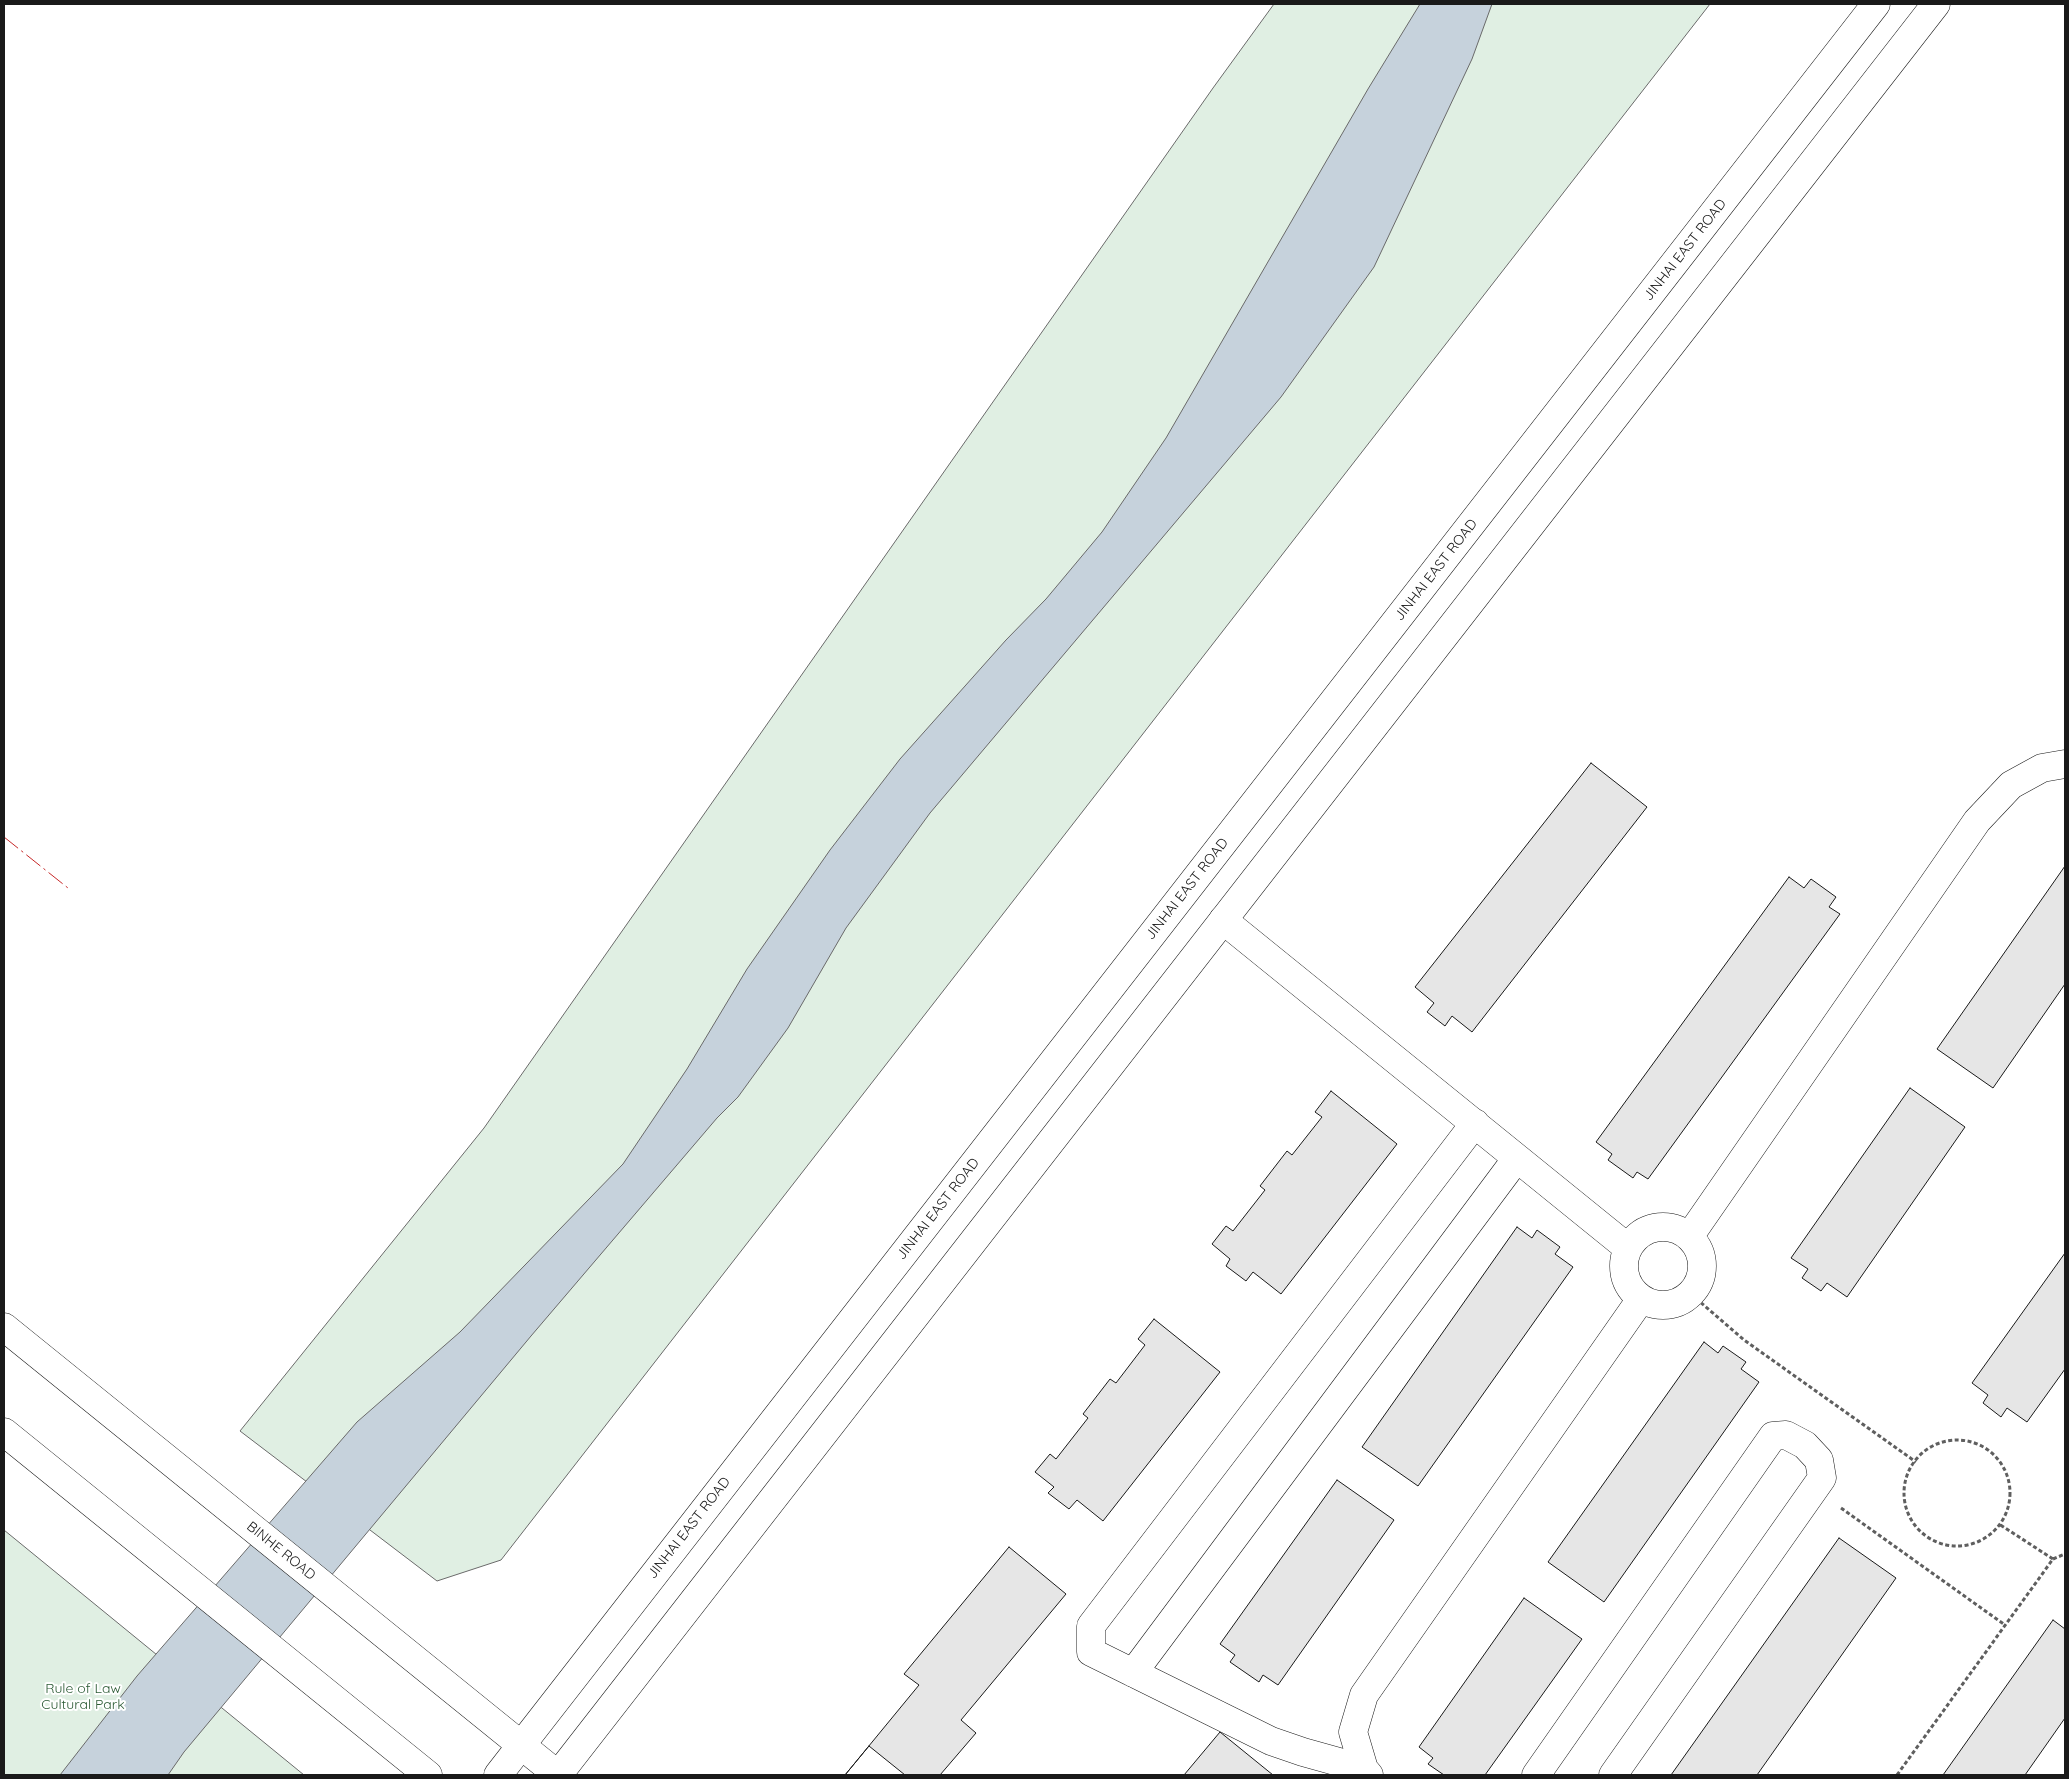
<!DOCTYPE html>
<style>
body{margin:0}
#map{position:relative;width:2069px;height:1779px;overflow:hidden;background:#fff;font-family:Quicksand,sans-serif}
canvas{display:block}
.frame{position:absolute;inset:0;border:5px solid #1a1a1a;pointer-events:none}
</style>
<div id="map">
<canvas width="2069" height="1779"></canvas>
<div class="frame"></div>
</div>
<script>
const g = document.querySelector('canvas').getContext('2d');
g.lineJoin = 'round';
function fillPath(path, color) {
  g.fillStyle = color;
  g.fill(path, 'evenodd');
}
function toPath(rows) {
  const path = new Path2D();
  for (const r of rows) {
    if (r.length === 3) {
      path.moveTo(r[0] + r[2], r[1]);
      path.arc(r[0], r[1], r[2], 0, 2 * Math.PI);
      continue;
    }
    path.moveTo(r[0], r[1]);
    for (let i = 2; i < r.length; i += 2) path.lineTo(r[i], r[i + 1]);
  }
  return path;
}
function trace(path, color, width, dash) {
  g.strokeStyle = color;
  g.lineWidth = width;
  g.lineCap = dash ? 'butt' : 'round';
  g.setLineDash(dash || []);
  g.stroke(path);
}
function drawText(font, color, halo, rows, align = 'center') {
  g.font = font + ' Quicksand,sans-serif';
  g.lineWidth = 4;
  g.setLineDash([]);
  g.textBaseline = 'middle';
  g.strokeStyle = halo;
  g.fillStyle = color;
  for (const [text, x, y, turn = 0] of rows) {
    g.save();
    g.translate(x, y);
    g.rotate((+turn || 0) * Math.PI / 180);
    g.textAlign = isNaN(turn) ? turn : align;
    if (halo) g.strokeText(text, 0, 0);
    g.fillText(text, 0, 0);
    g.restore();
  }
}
const green = toPath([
 [1274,4,1710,4,501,1560,437,1581,240,1431,484,1128,1213,88,1274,4],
 [4,1530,304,1775,4,1775,4,1530]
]);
const water = toPath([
 [1420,4,1492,4,1472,59,1374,267,1281,397,930,813,846,928,788,1028,738,1097,717,1118,531,1336,184,1752,168,1775,60,1775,137,1676,357,1422,460,1332,623,1164,687,1069,747,969,830,850,900,759,1006,640,1046,599,1102,532,1166,438,1368,89,1420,4]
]);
const building = toPath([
 [1591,763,1647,807,1472,1032,1452,1016,1445,1026,1427,1012,1434,1003,1415,987,1591,763],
 [2065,866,2065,984,1993,1088,1937,1049,2065,866],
 [1789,877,1804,888,1811,879,1836,897,1829,907,1840,914,1648,1179,1637,1172,1633,1178,1608,1160,1612,1154,1596,1142,1789,877],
 [1910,1088,1965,1127,1847,1297,1827,1283,1821,1291,1802,1278,1808,1269,1791,1258,1910,1088],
 [1331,1091,1397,1144,1281,1294,1253,1272,1246,1281,1226,1266,1230,1259,1212,1244,1226,1226,1233,1231,1265,1190,1260,1186,1287,1151,1292,1155,1322,1117,1315,1112,1331,1091],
 [1517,1227,1532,1238,1537,1230,1560,1247,1555,1254,1573,1267,1418,1486,1362,1447,1517,1227],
 [2065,1253,2065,1369,2027,1422,2007,1408,2001,1417,1983,1403,1988,1395,1972,1383,2065,1253],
 [1154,1319,1220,1372,1103,1521,1077,1500,1069,1509,1048,1493,1054,1487,1035,1472,1050,1454,1056,1459,1088,1418,1083,1414,1110,1379,1116,1383,1145,1345,1138,1339,1154,1319],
 [1704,1342,1718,1353,1723,1346,1746,1362,1741,1369,1759,1382,1604,1602,1548,1562,1704,1342],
 [1337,1480,1394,1520,1278,1685,1263,1675,1259,1682,1230,1662,1235,1655,1220,1644,1337,1480],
 [1839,1538,1896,1578,1757,1775,1671,1775,1839,1538],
 [1009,1547,1066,1594,961,1720,976,1733,940,1775,845,1775,919,1685,904,1674,1009,1547],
 [1524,1598,1582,1639,1485,1775,1444,1775,1428,1764,1433,1758,1419,1747,1524,1598],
 [2053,1620,2065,1629,2065,1718,2025,1775,1943,1775,2053,1620],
 [1220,1732,1273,1775,1184,1775,1220,1732],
 [869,1746,905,1775,845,1775,869,1746]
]);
const path = toPath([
 [1691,1294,1744,1340,1916,1462],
 [1957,1493,53],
 [1841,1508,2005,1625],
 [2053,1559,2065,1554],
 [1897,1775,2053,1559,1999,1524]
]);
const minor = toPath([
 [1223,920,1628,1248],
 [1663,1266,39],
 [1689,1237,1977,821,2011,785,2042,768,2065,764],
 [4,1327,558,1775],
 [4,1432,428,1775],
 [1133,1673,1517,1158],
 [1364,1769,1303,1752,1271,1741,1091,1652,1091,1626,1475,1123],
 [1369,1775,1364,1769,1353,1732,1364,1695,1641,1299],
 [1536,1775,1773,1436,1786,1435,1805,1445,1819,1460,1822,1478,1613,1775]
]);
const major = toPath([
 [498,1775,1876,4],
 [558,1775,1936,4]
]);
const power = toPath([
 [4,837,68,888]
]);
const streetNames = [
 ["JINHAI EAST ROAD",1685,250,-52],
 ["JINHAI EAST ROAD",1436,570,-52],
 ["JINHAI EAST ROAD",1187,889,-52],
 ["JINHAI EAST ROAD",938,1209,-52],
 ["JINHAI EAST ROAD",689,1528,-52],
 ["BINHE ROAD",281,1551,39]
];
const parkNames = [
 ["Rule of Law",83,1689],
 ["Cultural Park",83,1705]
];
fillPath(green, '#e0efe3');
trace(green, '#6a6a6a', 1);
fillPath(water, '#c6d2dc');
trace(water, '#6a6a6a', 1);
fillPath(building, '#e6e6e6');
trace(building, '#1a1a1a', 1);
trace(minor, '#1a1a1a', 29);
trace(major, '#1a1a1a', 29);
trace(path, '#5f5f5f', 3, [4, 2.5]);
trace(minor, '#fff', 28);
trace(major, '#fff', 28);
trace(power, '#c62828', 1, [18, 4, 2.5, 4]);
drawText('14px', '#1a1a1a', '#fff', streetNames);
drawText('14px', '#2b5a34', '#fff', parkNames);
</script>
